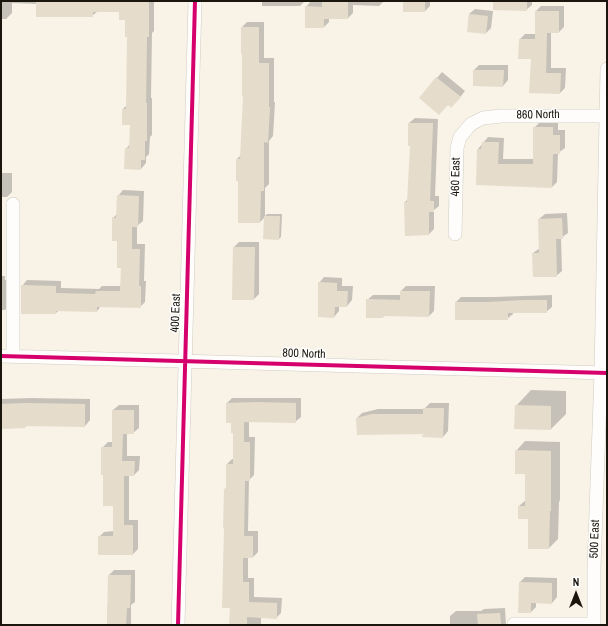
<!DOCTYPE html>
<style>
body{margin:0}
#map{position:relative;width:608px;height:626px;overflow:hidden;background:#f8f2e7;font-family:"Archivo Narrow",sans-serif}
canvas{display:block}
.frame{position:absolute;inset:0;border:2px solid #1b160d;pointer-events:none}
.north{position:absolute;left:556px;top:574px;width:40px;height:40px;-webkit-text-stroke:3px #fff;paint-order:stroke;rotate:0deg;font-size:11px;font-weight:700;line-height:16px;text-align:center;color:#1b160d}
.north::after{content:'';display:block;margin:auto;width:14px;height:18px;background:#1b160d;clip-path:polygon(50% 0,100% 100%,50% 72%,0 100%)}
</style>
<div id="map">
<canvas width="608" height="626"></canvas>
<div class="frame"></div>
<div class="north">N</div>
</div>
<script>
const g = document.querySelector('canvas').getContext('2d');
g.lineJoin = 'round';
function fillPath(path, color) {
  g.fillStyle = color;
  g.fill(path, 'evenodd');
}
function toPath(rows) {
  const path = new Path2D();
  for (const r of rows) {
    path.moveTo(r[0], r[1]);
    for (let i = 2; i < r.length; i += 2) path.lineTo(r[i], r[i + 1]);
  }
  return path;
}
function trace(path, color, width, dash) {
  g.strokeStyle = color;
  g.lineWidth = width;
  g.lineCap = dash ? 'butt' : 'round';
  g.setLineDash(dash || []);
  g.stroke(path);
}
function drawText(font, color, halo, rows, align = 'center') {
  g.font = font + ' "Archivo Narrow",sans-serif';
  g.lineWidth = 3;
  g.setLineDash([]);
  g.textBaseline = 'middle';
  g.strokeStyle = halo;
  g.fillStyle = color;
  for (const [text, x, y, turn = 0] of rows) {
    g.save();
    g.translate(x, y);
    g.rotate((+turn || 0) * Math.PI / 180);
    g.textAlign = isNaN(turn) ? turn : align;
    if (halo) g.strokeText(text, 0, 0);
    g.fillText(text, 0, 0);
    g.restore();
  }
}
const shadow = toPath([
 [1,1,154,1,154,31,152,33,151,98,152,98,152,135,150,137,149,154,146,157,146,163,141,169,126,149,130,144,131,124,123,109,127,105,128,36,126,19,120,11,98,11,92,16,37,4,12,3,12,13,6,19,1,19],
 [262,1,305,1,300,6,262,6],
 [311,1,384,1,379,6,353,5,353,13,348,18,329,18,329,22,324,27,306,7],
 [404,1,430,1,430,6,425,11],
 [502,1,532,1,532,5,526,10],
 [541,6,564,6,564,27,559,32,551,32,551,68,566,68,565,88,560,93,532,58,520,39,525,34,536,34,536,11],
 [475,9,493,11,491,28,486,33,468,31,469,14],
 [247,22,264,22,264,58,274,58,274,102,275,102,273,136,269,141,269,184,265,188,265,216,267,214,282,214,281,237,279,239,265,217,260,222,239,180,237,159,241,155,244,95,242,27],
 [479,65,508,65,508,80,503,86,474,70],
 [442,72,465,91,457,101,448,104,420,98],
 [415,118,438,119,435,196,439,196,439,206,434,210,434,229,429,234,406,235,405,202,408,199,411,145,409,123],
 [540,122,558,123,558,130,565,130,565,148,558,153,557,182,552,187,477,184,478,149,488,137,504,138,503,159,534,159,534,128],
 [1,173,12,173,12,192,7,197,1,197],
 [123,190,144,191,143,221,137,226,137,244,145,244,144,281,146,281,145,302,140,307,101,306,97,311,59,310,56,313,22,286,27,280,61,281,61,288,99,289,102,286,121,286,122,267,118,240,113,218,117,214,118,196],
 [567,213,568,233,561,238,562,271,556,276,533,253,540,248,539,219,545,214],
 [239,242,259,242,259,294,254,299,234,247],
 [1,276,5,276,5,280,10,280,10,304,5,310,1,310],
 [324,277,342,278,342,286,353,286,352,300,347,306,339,306,339,311,334,317,319,283],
 [406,286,435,286,434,311,429,316,385,315,383,317,367,300,373,295,401,295,401,291],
 [552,295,552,307,546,312,513,312,513,314,507,319,456,302,461,297,494,297],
 [531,390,566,391,566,414,551,429,516,406],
 [31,398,90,399,90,420,85,426,27,425,25,427,1,428,1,399],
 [232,398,301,398,301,417,295,422,249,421,249,437,255,437,254,475,249,480,248,531,258,531,258,552,253,557,248,557,248,578,254,578,254,597,282,598,281,613,276,618,261,617,261,625,230,625,231,607,223,607,225,489,227,487,227,464,232,459,234,459,234,432,227,403],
 [430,403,449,403,448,431,443,437,357,418,362,413,378,409,424,409],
 [119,405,139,405,139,428,133,433,127,433,127,456,140,456,139,470,134,475,129,475,129,520,138,520,138,549,133,554,99,537,104,532,114,531,114,505,104,474,102,448,108,442,113,442,113,410],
 [525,441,560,442,560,500,559,502,558,539,549,548,530,518,519,506,526,500,526,473,516,451],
 [114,570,135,570,135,602,131,605,131,625,107,625,109,575],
 [525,577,557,578,557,597,552,603,536,603,536,607,531,612,520,582],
 [505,608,506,625,450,625,450,616,456,611,481,611,484,609]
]);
const building = toPath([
 [36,1,149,1,149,37,147,37,146,103,147,103,147,141,145,141,145,160,141,160,141,170,124,169,125,148,129,148,130,125,122,125,122,109,126,109,127,37,125,37,125,20,119,20,119,12,93,12,93,17,36,17],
 [322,1,348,1,348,19,324,19,324,28,305,28,305,6,322,7],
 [403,1,425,1,425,12,403,12],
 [493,1,527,1,527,11,493,10],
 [535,11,559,11,559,33,547,33,546,73,561,73,560,94,529,93,531,59,518,59,519,39,535,39],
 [469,14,488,16,486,34,467,32],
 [241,27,259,27,259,63,269,63,269,107,270,107,268,143,264,142,264,191,261,191,260,223,238,223,238,181,236,181,236,159,240,159,243,96,242,96,242,54,241,54],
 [473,70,504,70,503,87,473,86],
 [436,77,461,97,451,108,448,105,439,115,419,98],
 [408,123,433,123,430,201,434,201,434,212,429,212,429,235,405,236,404,202,407,202,410,146,408,146],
 [533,127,553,127,553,135,560,135,560,154,553,154,552,188,476,185,477,149,481,149,482,142,499,142,498,164,533,164],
 [117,195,139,196,138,227,132,227,132,249,140,249,139,286,141,286,141,308,97,307,97,312,56,311,56,314,21,314,21,285,56,286,56,293,95,294,96,291,120,291,121,268,117,268,117,241,112,241,112,217,116,218],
 [264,216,280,216,279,240,263,239],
 [562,218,563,239,556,239,557,277,533,277,532,253,539,253,538,219],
 [233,247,255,247,254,300,232,300],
 [318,282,337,283,337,291,348,291,347,307,335,307,334,318,318,317],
 [400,291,430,291,429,317,383,316,383,318,366,318,366,299,400,300],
 [524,300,547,300,547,313,508,313,508,320,455,320,455,302,488,302],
 [257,402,296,403,296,423,244,422,244,442,250,442,250,481,245,481,244,536,253,536,253,558,243,558,243,582,249,582,249,602,277,603,277,619,247,617,247,625,229,625,230,608,222,608,224,528,223,528,224,489,226,489,226,464,233,464,233,433,231,433,231,423,226,423,226,403],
 [25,403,85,404,85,427,25,426,25,428,1,429,1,404],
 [515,405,551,406,551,430,514,429],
 [423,408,444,408,443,438,422,437,423,434,357,435,356,418,372,414,423,414],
 [112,410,134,410,134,434,123,434,122,461,135,461,134,476,124,476,124,525,133,525,133,555,98,555,98,536,113,536,113,506,103,506,103,475,101,475,101,447,112,447],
 [515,450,551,451,551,511,550,511,549,549,528,549,528,519,518,519,518,506,525,506,525,474,515,474],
 [108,575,131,575,130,608,127,608,126,625,107,625],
 [519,582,552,583,552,604,531,603,531,613,518,613],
 [500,613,501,625,478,625,477,614]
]);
const minor = toPath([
 [13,204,13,356],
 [455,234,457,148,460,137,471,124,483,118,501,116,606,116],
 [1,356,607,373],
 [514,624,594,624],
 [178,625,195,1],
 [594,625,594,567,601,373,607,69]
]);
const cycleway = toPath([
 [1,356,607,373],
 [178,625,195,1]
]);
const streetNames = [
 ["860 North",538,115,-1],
 ["460 East",456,177,-89],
 ["400 East",176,313,-88],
 ["800 North",304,354,2],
 ["500 East",595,539,-88]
];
fillPath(shadow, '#0003');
fillPath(building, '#e5dccc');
trace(minor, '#d0ccc2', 14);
trace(minor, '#fefdfb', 13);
trace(cycleway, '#d6006c', 4);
drawText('12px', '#1b160d', '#fff', streetNames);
</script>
